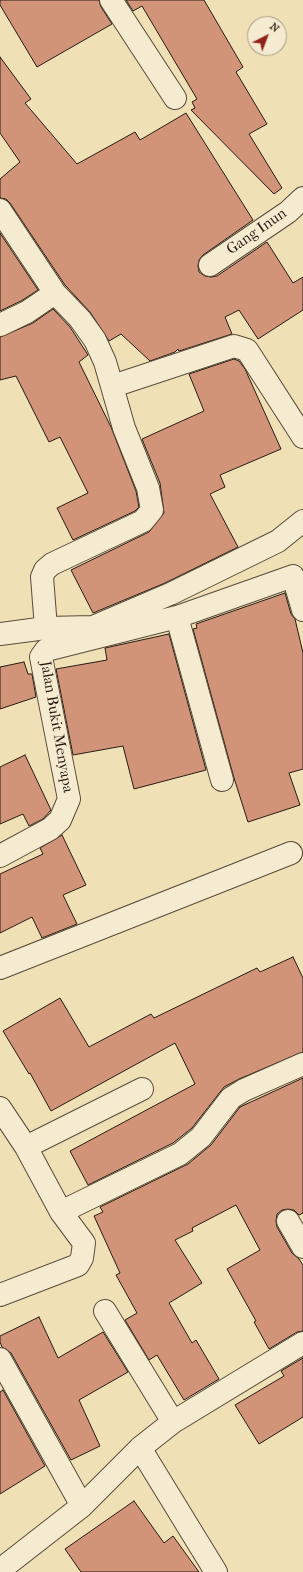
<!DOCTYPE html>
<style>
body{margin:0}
#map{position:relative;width:303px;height:1572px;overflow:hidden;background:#f0e0b6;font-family:"IM FELL French Canon",serif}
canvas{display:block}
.north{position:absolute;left:247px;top:16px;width:40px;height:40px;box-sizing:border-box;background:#f5ebd0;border:1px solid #a29884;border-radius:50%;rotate:42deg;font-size:11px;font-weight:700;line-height:16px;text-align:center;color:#261b12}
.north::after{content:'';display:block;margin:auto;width:14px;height:18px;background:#8f2418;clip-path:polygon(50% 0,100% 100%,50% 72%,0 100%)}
</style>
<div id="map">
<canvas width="303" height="1572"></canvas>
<div class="north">N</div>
</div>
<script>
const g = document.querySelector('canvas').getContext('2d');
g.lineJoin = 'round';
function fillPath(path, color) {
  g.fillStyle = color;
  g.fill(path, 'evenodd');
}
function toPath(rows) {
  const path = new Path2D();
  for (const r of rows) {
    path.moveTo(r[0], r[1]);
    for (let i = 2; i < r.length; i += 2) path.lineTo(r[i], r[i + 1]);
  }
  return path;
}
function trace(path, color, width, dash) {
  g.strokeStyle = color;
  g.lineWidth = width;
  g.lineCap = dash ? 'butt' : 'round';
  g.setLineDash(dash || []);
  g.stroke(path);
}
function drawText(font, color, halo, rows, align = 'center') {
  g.font = font + ' "IM FELL French Canon",serif';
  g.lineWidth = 3;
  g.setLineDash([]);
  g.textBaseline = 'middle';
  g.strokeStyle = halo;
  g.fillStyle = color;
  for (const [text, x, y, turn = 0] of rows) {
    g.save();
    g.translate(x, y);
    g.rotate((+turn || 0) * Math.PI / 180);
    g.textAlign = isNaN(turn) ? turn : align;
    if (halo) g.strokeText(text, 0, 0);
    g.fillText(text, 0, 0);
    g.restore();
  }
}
const building = toPath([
 [0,0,99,0,101,7,112,24,37,67,0,5,0,0],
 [126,0,204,0,243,67,236,72,267,124,249,134,282,188,274,194,191,110,195,108,192,102,197,99,142,6,133,11,126,0],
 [0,57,31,99,25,103,77,164,135,132,140,140,186,113,253,220,203,255,199,260,198,266,199,272,205,276,211,277,217,276,267,242,293,283,303,277,303,310,258,339,239,310,225,317,232,334,179,351,178,349,175,352,150,361,121,334,109,341,90,312,65,285,10,203,6,199,0,198,0,179,20,162,0,133,0,57],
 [0,233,38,290,21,301,0,311,0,233],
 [53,309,70,327,88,355,79,362,111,427,136,491,139,507,135,511,73,540,57,508,88,493,60,437,49,442,16,376,0,380,0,337,33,323,53,309],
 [234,359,239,361,245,369,281,449,220,475,225,487,210,494,238,547,165,583,93,613,71,570,149,532,164,513,160,483,142,439,204,411,189,374,234,359],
 [285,593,291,614,295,619,303,653,303,769,289,773,300,805,248,822,234,778,193,629,197,628,196,624,285,593],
 [169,634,206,770,134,789,123,746,73,755,56,669,107,660,105,648,169,634],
 [24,662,28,674,32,674,36,697,0,709,0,667,24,662],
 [25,755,51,810,43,819,29,826,23,814,0,824,0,767,25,755],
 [62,835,86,885,63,895,77,924,42,938,32,917,0,933,0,874,43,854,40,848,62,835],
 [293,957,303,978,303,1052,239,1079,224,1087,192,1128,173,1143,88,1185,70,1151,195,1084,175,1043,51,1111,30,1073,29,1074,3,1031,60,998,89,1047,151,1014,154,1018,257,968,260,972,293,957],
 [303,1078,303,1213,299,1215,294,1210,288,1209,282,1210,277,1214,276,1221,277,1227,292,1253,299,1259,303,1265,303,1331,297,1332,269,1349,254,1322,256,1321,227,1269,260,1250,236,1205,192,1228,193,1231,175,1240,202,1283,169,1303,192,1343,196,1340,219,1379,184,1400,157,1355,149,1360,125,1320,137,1313,116,1275,120,1273,94,1216,103,1212,100,1207,188,1164,211,1145,240,1107,303,1078],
 [39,1317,58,1358,103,1332,128,1372,79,1400,100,1446,71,1460,11,1353,2,1347,0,1342,0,1336,39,1317],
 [303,1358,303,1417,259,1444,235,1405,284,1376,281,1371,303,1358],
 [3,1390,45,1466,0,1494,0,1392,3,1390],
 [134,1501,164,1543,173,1536,199,1572,81,1572,65,1549,134,1501]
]);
const minor = toPath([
 [111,0,175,98],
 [0,210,55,293,80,319,95,340,105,362,124,428,148,488,152,510,143,521,52,564,45,570,42,577,46,628],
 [210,265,288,212,303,198],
 [0,325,27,312,55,293],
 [113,386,234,346,247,350,303,437],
 [177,617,293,576,303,610],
 [0,634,46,628,93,627,170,594,278,541,303,521],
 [0,856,50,829,60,820,69,799,41,657,46,650,177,617,222,780],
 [0,968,291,853],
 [0,1108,26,1147,61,1212,84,1243,82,1258,78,1265,0,1295],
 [26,1147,142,1089],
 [61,1212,180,1154,201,1137,231,1098,244,1090,303,1064],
 [288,1221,303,1247],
 [105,1311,173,1422],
 [0,1359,82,1506],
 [140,1448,216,1572],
 [0,1570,82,1506,140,1448,173,1422,303,1343]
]);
const streetNames = [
 ["Gang Inun",257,232,-35],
 ["Jalan Bukit Menyapa",56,727,80]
];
fillPath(building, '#d29478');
trace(building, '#261b12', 1);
trace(minor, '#584c3b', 24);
trace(minor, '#f5ebd0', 22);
drawText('15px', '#261b12', '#f5ebd0', streetNames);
</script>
